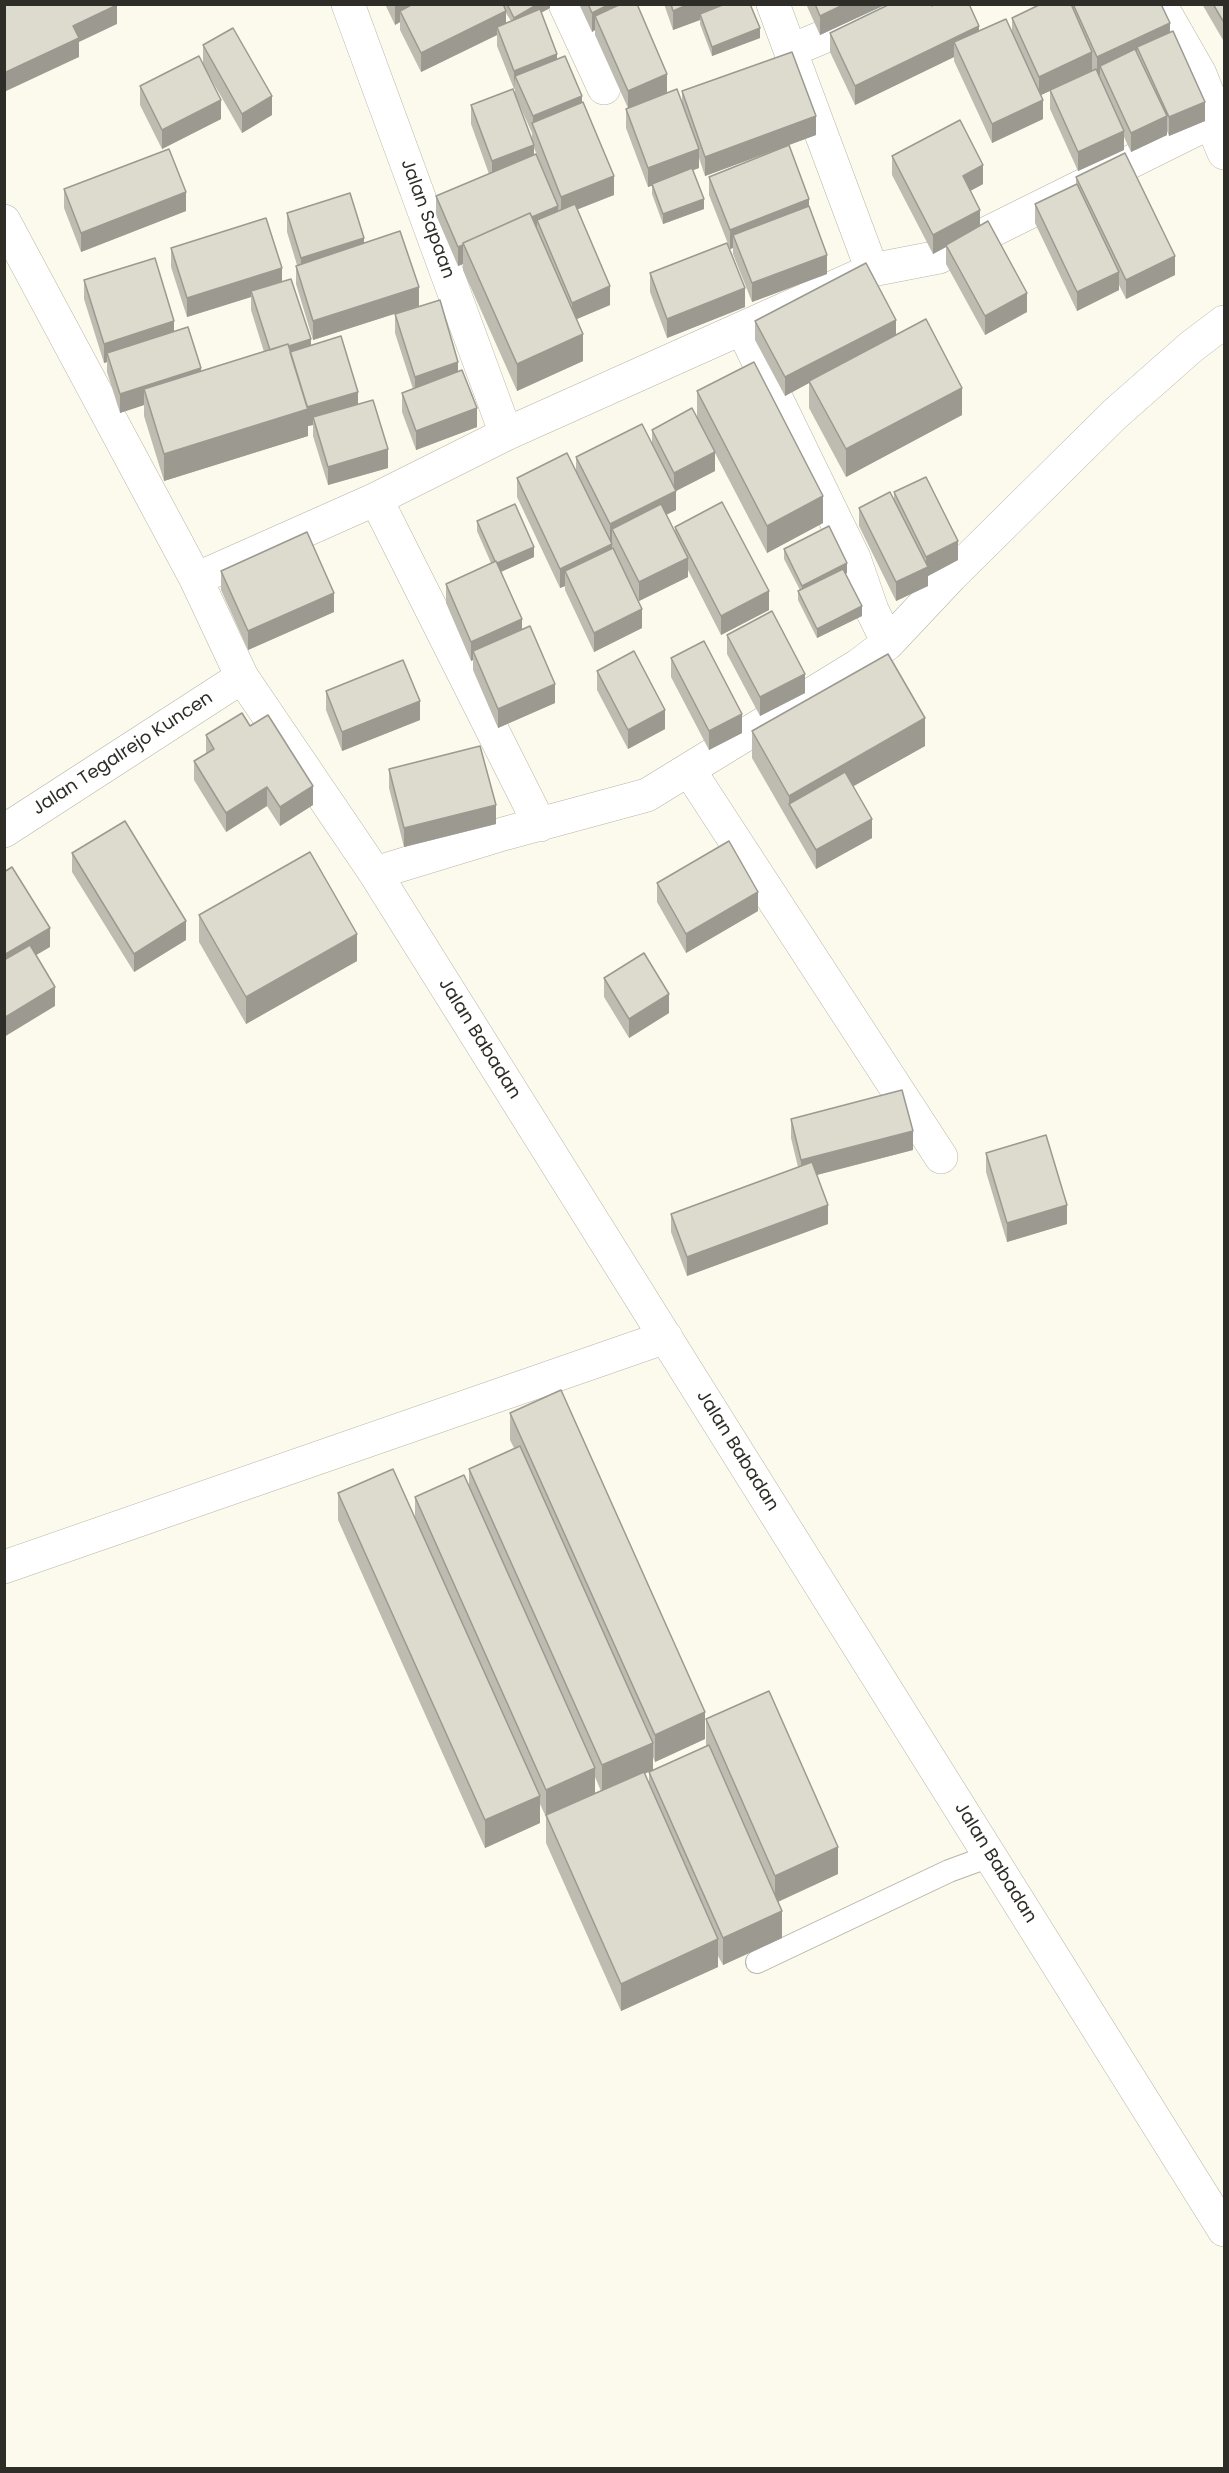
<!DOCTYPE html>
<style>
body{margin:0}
#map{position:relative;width:1229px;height:2473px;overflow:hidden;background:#fcfaec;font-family:Poppins,sans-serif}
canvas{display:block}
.frame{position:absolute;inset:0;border:6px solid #2e2d28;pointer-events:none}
</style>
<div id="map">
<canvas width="1229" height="2473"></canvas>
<div class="frame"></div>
</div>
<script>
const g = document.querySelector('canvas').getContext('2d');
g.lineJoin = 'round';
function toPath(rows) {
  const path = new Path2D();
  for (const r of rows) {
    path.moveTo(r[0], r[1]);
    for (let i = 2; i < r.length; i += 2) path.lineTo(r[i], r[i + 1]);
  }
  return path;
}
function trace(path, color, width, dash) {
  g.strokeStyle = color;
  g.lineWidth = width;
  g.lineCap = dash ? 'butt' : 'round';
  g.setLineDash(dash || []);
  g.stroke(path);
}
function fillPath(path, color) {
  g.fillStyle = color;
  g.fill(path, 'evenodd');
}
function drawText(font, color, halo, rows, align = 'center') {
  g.font = font + ' Poppins,sans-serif';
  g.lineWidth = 4.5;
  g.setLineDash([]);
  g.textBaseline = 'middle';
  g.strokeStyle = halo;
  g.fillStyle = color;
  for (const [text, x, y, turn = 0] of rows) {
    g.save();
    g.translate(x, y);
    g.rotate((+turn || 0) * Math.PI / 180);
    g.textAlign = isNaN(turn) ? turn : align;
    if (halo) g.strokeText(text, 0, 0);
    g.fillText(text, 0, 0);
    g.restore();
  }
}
const lane = toPath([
 [757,1962,949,1871,990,1856]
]);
const street = toPath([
 [348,4,506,434],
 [565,4,604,88],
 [773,4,872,270],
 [1160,4,1200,74,1213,107,1211,122,1224,153],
 [792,50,902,4],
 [4,221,196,579,242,677,375,873,1224,2230],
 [376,499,540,825],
 [196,579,376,499,506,434,872,270,939,257,1211,122],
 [888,643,951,576,1115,414,1191,347,1224,322],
 [689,770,941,1157],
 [4,831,242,677],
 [375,873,503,834,647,795,859,665,888,643,872,610,854,558,743,330],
 [4,1567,666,1337]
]);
const wall = toPath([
 [385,4,550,4,550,8,541,13,557,59,582,103,614,195,577,209,610,305,577,319,583,361,517,391,463,270,463,264,458,266,436,215,436,196,489,174,471,124,471,105,532,139,532,133,515,95,515,89,514,89,497,46,497,35,421,72,400,30,400,22,395,25],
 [506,13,511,21,506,23],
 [534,148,546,177,534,155],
 [579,4,637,4,667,93,682,104,682,91,816,135,705,176,699,158,699,168,693,170,704,209,663,224,652,194,652,186,648,187,626,128,626,109,628,108,595,35,595,30,592,32],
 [664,4,750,4,760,38,712,56,700,24,700,20,673,30],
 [806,4,887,4,820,35],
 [1041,4,1161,4,1170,32,1205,121,1169,136,1167,131,1167,135,1131,152,1124,137,1124,150,1078,171,1050,109,1050,91,1041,95,1043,119,992,143,954,61,954,57,855,105,830,52,830,33,932,6,979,31,1012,31,1012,18],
 [1202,4,1224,4,1224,39,1223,40],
 [203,45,272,115,242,133,206,70,221,119,162,149,140,105,140,86,203,64],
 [892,156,983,184,970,191,980,226,1027,312,985,335,946,264,946,247,933,254,892,175],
 [709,177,809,208,827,274,752,302,733,254,733,248,730,249,709,195],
 [1076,177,1175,275,1126,299,1119,285,1119,290,1077,311,1035,223,1035,204,1076,184],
 [64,189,186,211,81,252,64,208],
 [287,213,364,243,419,306,313,340,296,284,296,266,297,265,287,232],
 [171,248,282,282,311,346,358,405,388,468,328,485,313,436,313,425,308,426,308,436,164,481,144,416,144,405,120,413,107,372,107,362,104,363,84,299,84,280,174,331,201,371,264,352,251,310,251,297,187,317,171,267],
 [650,273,745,307,667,338,650,292],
 [395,314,458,372,477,427,416,450,402,412,402,393,413,389,395,333],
 [755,321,896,335,962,415,846,477,809,408,809,383,785,396,755,340],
 [697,391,823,523,767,553,715,453,715,471,676,491,676,510,666,515,675,533,675,527,769,610,721,635,688,570,688,577,639,601,642,628,594,652,565,590,565,586,560,588,517,497,517,478,576,472,576,457,652,443,652,430,697,418],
 [894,492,958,560,928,576,928,586,896,601,859,526,859,508,894,501],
 [477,521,534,557,501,572,522,630,555,703,498,728,473,670,473,660,471,661,446,603,446,584,491,563,477,531],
 [784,549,847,573,845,574,862,616,817,638,798,600,798,591,800,590,784,559],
 [221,571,334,612,248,650,221,590],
 [727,635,805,693,760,716,727,654],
 [671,658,742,733,709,750,671,677],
 [597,671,665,729,628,749,597,690],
 [326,691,420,720,342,751,326,710],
 [250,726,313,805,280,826,267,806,226,832,194,780,194,761,206,754,206,735],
 [752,731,925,746,853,786,872,838,816,869,752,758],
 [389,769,496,824,404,847,389,788],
 [72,853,186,940,134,972,72,872],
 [657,883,758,911,686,953,657,902],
 [199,915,357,961,246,1024,199,942],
 [604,978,669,1013,629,1038,604,997],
 [791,1119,913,1150,817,1175,828,1224,687,1276,671,1232,671,1214,798,1167,791,1138],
 [986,1153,1067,1224,1007,1242,986,1172],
 [510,1413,705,1739,655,1762,653,1757,653,1770,645,1773,649,1783,649,1772,706,1747,706,1719,838,1874,778,1902,782,1938,723,1965,718,1956,718,1967,621,2011,546,1843,546,1817,540,1804,540,1823,485,1848,338,1520,338,1493,415,1518,415,1497,469,1486,469,1469,514,1448,510,1440],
 [595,1777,601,1791,595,1793]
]);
const shadedWall = toPath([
 [398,4,436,4,400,11,400,22,395,25,395,6],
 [538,4,550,4,550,8,514,27,514,18],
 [610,4,632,4,595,16,595,30,592,32,592,13],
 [689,4,739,4,700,14,700,20,673,30,673,11],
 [845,4,887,4,820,35,820,16],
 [117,5,117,24,79,42,79,57,4,92,4,73,73,26],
 [506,11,506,30,497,27,497,35,421,72,421,53],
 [1224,20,1224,39,1223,40,1223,21],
 [1170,23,1170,42,1137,47,1137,58,1100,66,1100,75,1097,76,1097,57],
 [979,26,979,45,954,42,954,57,855,105,855,86],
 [760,28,760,38,712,56,712,47],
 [1092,52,1092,71,1039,96,1039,77],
 [557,54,557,73,515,76,514,89,514,71],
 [667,74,667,93,628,110,628,91],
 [272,96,272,115,242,133,242,114],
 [582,96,582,115,533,126,533,116],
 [221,100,221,119,162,149,162,130],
 [1043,100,1043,119,992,143,992,124],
 [1205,102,1205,121,1169,136,1169,117],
 [816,116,816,135,705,176,705,157],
 [1167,116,1167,135,1131,152,1131,133],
 [1124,131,1124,150,1078,171,1078,152],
 [534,145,534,164,492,180,492,161],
 [699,149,699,168,648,187,648,168],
 [983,165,983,184,963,195,963,176],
 [614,176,614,195,561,216,561,197],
 [186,192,186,211,81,252,81,233],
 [704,199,704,209,663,224,663,214],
 [809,199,809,218,733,235,733,248,730,249,730,230],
 [558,206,558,225,537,220,537,233,464,245],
 [980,210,980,229,946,245,946,247,933,254,933,235],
 [364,238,364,257,301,277,301,258],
 [463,245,463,264,458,266,458,247],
 [827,255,827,274,752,302,752,283],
 [1175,256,1175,275,1126,299,1126,280],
 [282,268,282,287,251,291,251,297,187,317,187,298],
 [1119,272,1119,290,1077,311,1077,292],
 [610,286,610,305,572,321,572,303],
 [419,287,419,306,313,340,313,321],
 [745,288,745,307,667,338,667,319],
 [1027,293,1027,312,985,335,985,316],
 [896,320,896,339,809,381,809,383,785,396,785,377],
 [174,321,174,340,107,353,107,362,104,363,104,344],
 [583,334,583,361,517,391,517,364],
 [311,339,311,358,270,351],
 [458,362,458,381,415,396,415,377],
 [201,368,201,387,144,389,144,405,120,413,120,394],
 [962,388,962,415,846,477,846,449],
 [358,392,358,411,313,417,313,425,308,426,308,436,164,481,164,454,305,408],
 [477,408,477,427,416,450,416,431],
 [388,449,388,468,328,485,328,467],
 [715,452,715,471,674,492,674,473],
 [676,491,676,510,617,539,612,529,612,542,610,543,610,524],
 [823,496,823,523,767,553,767,526],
 [958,541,958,560,928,576,928,586,896,601,896,582,926,567,926,557],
 [612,544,612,563,565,571,565,586,560,588,560,569],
 [534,547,534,557,496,574,496,564],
 [688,558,688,577,639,601,639,582],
 [847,563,847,573,802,596,802,586],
 [769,591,769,610,721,635,721,616],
 [334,593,334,612,248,650,248,631],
 [862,606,862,616,817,638,817,629],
 [642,609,642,628,594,652,594,633],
 [522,619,522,638,473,651,473,660,471,661,471,642],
 [805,674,805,693,760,716,760,697],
 [555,684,555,703,498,728,498,709],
 [420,701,420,720,342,751,342,732],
 [665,710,665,729,628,749,628,730],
 [742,714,742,733,709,750,709,731],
 [925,718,925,746,797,818,789,804,789,796],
 [313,786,313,805,280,826,280,807],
 [267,787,267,806,226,832,226,813],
 [496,805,496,824,404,847,404,828],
 [872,819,872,838,816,869,816,850],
 [758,892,758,911,686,953,686,934],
 [186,921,186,940,134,972,134,954],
 [50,928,50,947,4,974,4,955],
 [357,934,357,961,246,1024,246,997],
 [55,987,55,1006,4,1037,4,1018],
 [669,994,669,1013,629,1038,629,1019],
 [913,1131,913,1150,801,1179,801,1160],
 [828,1205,828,1224,687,1276,687,1257],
 [1067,1205,1067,1224,1007,1242,1007,1223],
 [705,1712,705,1739,655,1762,655,1735],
 [653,1743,653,1770,602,1793,602,1765],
 [595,1768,595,1795,546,1817,546,1790],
 [540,1796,540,1823,485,1848,485,1820],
 [838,1847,838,1874,775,1903,775,1876],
 [782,1911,782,1938,723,1965,723,1938],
 [718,1939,718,1967,621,2011,621,1984]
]);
const building = toPath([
 [4,4,117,4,117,5,73,26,79,38,4,73,4,4],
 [413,4,503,4,506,11,421,53,400,11,413,4],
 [507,4,538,4,514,18,507,4],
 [588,4,610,4,592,13,588,4],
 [621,4,637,4,667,74,628,91,595,16,621,4],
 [671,4,689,4,673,11,671,4],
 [725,4,750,4,760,28,712,47,700,14,725,4],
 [815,4,845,4,820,16,815,4],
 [890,4,932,4,932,6,935,4,969,4,979,26,855,86,830,33,890,4],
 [1041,4,1071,4,1092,52,1039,77,1012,18,1041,4],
 [1073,4,1161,4,1170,23,1097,57,1073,4],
 [1213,4,1224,4,1224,20,1223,21,1213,4],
 [540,9,557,54,514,71,497,27,540,9],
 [1006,19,1043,100,992,124,954,42,1006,19],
 [233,28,272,96,242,114,203,45,233,28],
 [1173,31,1205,102,1169,117,1137,47,1173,31],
 [1135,49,1167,116,1131,133,1100,66,1135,49],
 [792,52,816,116,705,157,682,91,792,52],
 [199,56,221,100,162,130,140,86,199,56],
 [565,56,582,96,533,116,515,76,565,56],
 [1096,69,1124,131,1078,152,1050,90,1096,69],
 [513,89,534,145,492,161,471,105,513,89],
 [677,89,699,149,648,168,626,109,677,89],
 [583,102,614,176,561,197,532,123,583,102],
 [960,120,983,165,963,176,980,210,933,235,892,156,960,120],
 [789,145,809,199,730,230,709,177,789,145],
 [169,149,186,192,81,233,64,189,169,149],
 [1125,153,1175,256,1126,280,1076,177,1125,153],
 [536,154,558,206,532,217,530,213,463,243,463,245,458,247,436,196,536,154],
 [692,168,704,199,663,214,652,184,692,168],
 [1077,184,1119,272,1077,292,1035,204,1077,184],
 [350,193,364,238,301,258,287,213,350,193],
 [575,204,610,286,572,303,537,220,575,204],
 [809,206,827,255,752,283,733,235,809,206],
 [530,213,583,334,517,364,463,243,530,213],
 [266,218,282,268,187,298,171,248,266,218],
 [988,221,1027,293,985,316,946,245,988,221],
 [400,231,419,287,313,321,296,266,400,231],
 [727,243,745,288,667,319,650,273,727,243],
 [155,258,174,321,104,344,84,280,155,258],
 [866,263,896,320,785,377,755,321,866,263],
 [291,279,311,339,289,346,288,344,270,350,251,291,291,279],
 [440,300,458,362,415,377,395,314,440,300],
 [926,319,962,388,846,449,809,381,926,319],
 [188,327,201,368,120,394,107,353,188,327],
 [341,336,358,392,307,407,290,352,341,336],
 [288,344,308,409,164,454,144,389,288,344],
 [754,362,823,496,767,526,697,391,754,362],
 [462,370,477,408,416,431,402,393,462,370],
 [373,400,388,449,328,467,313,417,373,400],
 [692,408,715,452,674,473,652,430,692,408],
 [642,424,676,491,610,524,576,457,642,424],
 [567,453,612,544,560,569,517,478,567,453],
 [926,477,958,541,926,557,894,492,926,477],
 [890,492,928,567,896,582,859,508,890,492],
 [722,502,769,591,721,616,675,527,722,502],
 [515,504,534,547,497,563,496,561,495,561,477,521,515,504],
 [661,504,688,558,639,582,612,529,661,504],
 [829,526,847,563,802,586,784,549,829,526],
 [307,532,334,593,248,631,221,571,307,532],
 [613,548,642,609,594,633,565,571,613,548],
 [496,561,522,619,471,642,446,584,496,561],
 [843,569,862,606,817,629,798,591,843,569],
 [772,611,805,674,760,697,727,635,772,611],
 [530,626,555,684,498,709,473,651,530,626],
 [704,641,742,714,709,731,671,658,704,641],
 [634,651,665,710,628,730,597,671,634,651],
 [888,654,925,718,789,796,752,731,888,654],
 [403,660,420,701,342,732,326,691,403,660],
 [242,713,250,726,268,715,313,786,280,807,267,787,226,813,194,761,214,749,206,735,242,713],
 [480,746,496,805,404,828,389,769,480,746],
 [845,772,872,819,816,850,789,804,845,772],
 [125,821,186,921,134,954,72,853,125,821],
 [729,841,758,892,686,934,657,883,729,841],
 [310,852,357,934,246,997,199,915,310,852],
 [12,867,50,928,4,955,4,872,12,867],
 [30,945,55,987,4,1018,4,960,30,945],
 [644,953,669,994,629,1019,604,978,644,953],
 [902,1090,913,1131,801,1160,791,1119,902,1090],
 [1046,1135,1067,1205,1007,1223,986,1153,1046,1135],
 [812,1162,828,1205,687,1257,671,1214,812,1162],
 [561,1390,705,1712,655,1735,510,1413,561,1390],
 [520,1446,653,1743,602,1765,469,1469,520,1446],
 [393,1469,540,1796,485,1820,338,1493,393,1469],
 [464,1475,595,1768,546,1790,415,1497,464,1475],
 [769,1691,838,1847,775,1876,706,1719,769,1691],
 [709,1745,782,1911,723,1938,649,1772,709,1745],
 [644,1772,718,1939,621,1984,546,1815,644,1772]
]);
const streetNames = [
 ["Jalan Sapaan",427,219,70],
 ["Jalan Tegalrejo Kuncen",123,754,-33],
 ["Jalan Babadan",479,1039,58],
 ["Jalan Babadan",737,1451,58],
 ["Jalan Babadan",995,1863,58]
];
trace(lane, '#b7b5a7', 24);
trace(street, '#b7b5a7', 34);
trace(lane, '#fff', 22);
trace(street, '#fff', 33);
fillPath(wall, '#bebcb0');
fillPath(shadedWall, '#9b9990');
fillPath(building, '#dddbcd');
trace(building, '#9b9990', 1.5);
drawText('18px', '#2e2d28', '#fff', streetNames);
</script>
